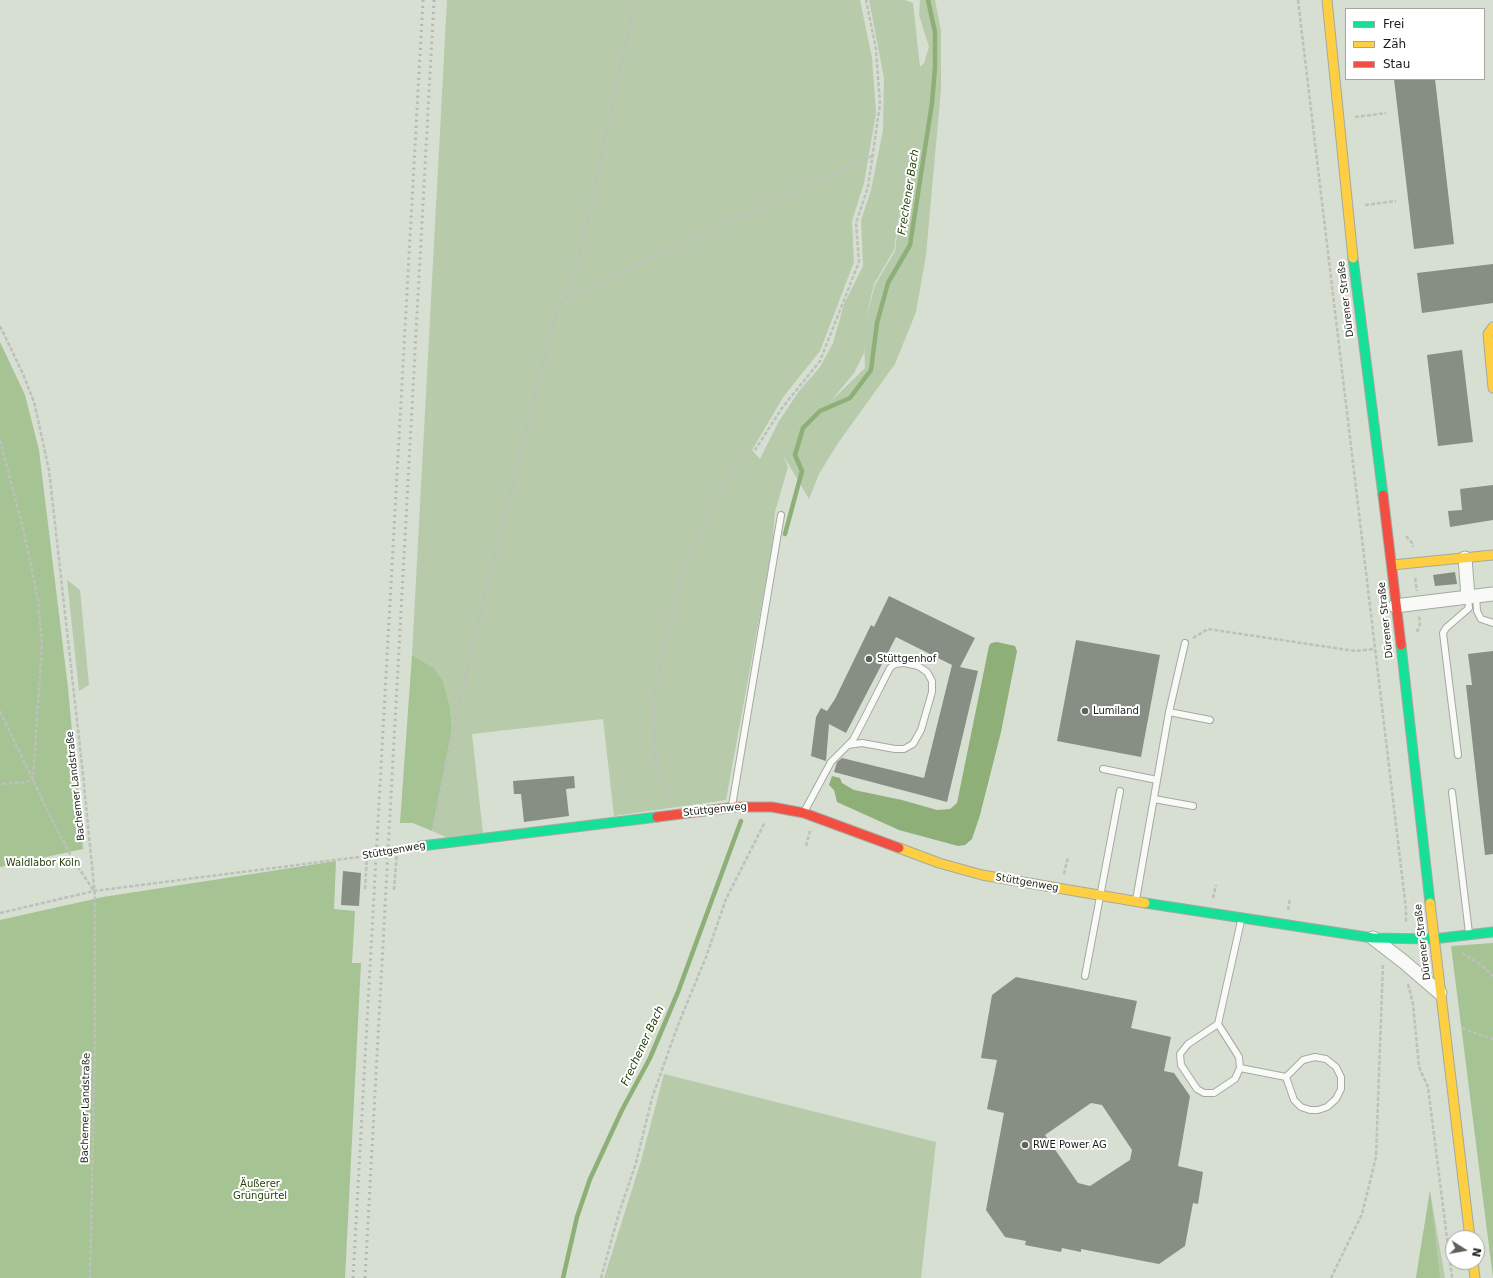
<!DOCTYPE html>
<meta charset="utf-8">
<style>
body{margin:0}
#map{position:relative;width:1493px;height:1278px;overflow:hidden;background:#d6dfd1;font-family:"DejaVu Sans",sans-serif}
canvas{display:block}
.legend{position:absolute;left:1345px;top:8px;width:140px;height:72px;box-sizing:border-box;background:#fff;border:1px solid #a3a5a1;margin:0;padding:5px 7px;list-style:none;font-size:12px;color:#191e15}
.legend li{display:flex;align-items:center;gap:8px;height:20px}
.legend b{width:20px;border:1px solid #a3a5a1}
.north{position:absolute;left:1445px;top:1230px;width:40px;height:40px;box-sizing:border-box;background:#fff;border:1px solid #a3a5a1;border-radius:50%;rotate:101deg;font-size:11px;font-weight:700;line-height:16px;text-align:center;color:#191e15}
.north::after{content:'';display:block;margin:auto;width:14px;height:18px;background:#5b6257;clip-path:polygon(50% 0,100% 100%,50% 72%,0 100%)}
</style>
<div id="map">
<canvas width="1493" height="1278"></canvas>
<ul class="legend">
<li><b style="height:5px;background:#16e098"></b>Frei</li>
<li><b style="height:5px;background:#ffcf43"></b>Zäh</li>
<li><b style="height:5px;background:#f24e42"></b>Stau</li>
</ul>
<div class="north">N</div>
</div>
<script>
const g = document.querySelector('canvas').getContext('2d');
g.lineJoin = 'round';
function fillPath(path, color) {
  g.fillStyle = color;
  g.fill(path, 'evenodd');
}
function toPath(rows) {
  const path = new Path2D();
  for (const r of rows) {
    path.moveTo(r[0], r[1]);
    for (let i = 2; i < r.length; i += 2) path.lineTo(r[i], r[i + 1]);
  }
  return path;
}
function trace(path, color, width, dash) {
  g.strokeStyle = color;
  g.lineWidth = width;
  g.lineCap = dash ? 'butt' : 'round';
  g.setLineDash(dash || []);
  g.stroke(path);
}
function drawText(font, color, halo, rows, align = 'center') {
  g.font = font + ' "DejaVu Sans",sans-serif';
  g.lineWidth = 4;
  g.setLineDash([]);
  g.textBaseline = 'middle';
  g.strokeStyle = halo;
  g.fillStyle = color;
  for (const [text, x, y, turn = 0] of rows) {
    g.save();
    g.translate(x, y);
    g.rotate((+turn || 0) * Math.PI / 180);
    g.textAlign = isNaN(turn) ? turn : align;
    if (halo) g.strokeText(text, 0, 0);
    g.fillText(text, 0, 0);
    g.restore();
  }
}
const green = toPath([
 [447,0,860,0,872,58,876,113,864,183,852,221,854,262,820,351,784,396,752,450,760,459,779,421,799,391,820,367,833,343,844,304,863,266,861,220,871,190,883,130,884,78,869,0,905,0,913,3,920,67,924,63,929,47,919,15,920,0,935,0,941,31,941,89,926,255,916,312,895,364,838,443,819,474,809,499,783,455,788,467,775,512,772,548,726,800,614,816,603,719,472,734,483,833,446,837,432,831,452,729,450,707,443,681,434,668,412,655],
 [901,201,895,251,875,285,865,322,874,284,894,250],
 [864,340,865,368,830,402,854,373,864,353],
 [67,580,80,590,89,685,79,691],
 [664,1074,936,1142,921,1278,604,1278,641,1161],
 [1430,1191,1445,1278,1416,1278]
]);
const forest = toPath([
 [0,342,25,395,39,450,68,688,83,849,0,867],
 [412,655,434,668,443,681,450,707,452,729,432,831,413,823,400,823],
 [336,861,334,909,355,911,352,963,361,963,345,1278,0,1278,0,920,103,897],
 [1493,943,1493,1278,1451,946],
 [1430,1191,1440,1278,1416,1278]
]);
const water = toPath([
 [997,642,1015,646,1017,651,1001,732,980,815,972,839,965,845,958,846,899,830,837,802,834,790,829,785,832,776,840,778,842,783,854,790,902,800,937,810,950,809,957,803,989,646,991,643]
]);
const stream = toPath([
 [785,534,802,471,795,455,803,428,820,411,850,398,871,370,877,323,888,283,910,245,932,103,935,67,935,32,928,0],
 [563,1278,577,1217,590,1179,622,1110,650,1058,678,992,741,821]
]);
const building = toPath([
 [1394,79,1435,79,1454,244,1414,249],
 [1493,264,1493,303,1422,313,1417,273],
 [1462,350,1473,442,1438,446,1427,355],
 [1493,485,1493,520,1450,527,1448,511,1462,510,1460,489],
 [1455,572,1457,584,1435,586,1433,575],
 [889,596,975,638,960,667,978,671,947,802,834,772,837,762,842,758,924,778,952,665,896,637,846,733,829,724,826,761,811,756,816,717,821,708,827,711,835,699,871,625,874,627],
 [1076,640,1160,655,1141,757,1057,741],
 [1493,651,1493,854,1485,855,1466,685,1472,685,1468,654],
 [574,776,575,788,566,789,569,816,524,822,521,794,514,794,513,781],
 [343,871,361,873,359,906,341,905],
 [1016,977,1137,1001,1131,1028,1171,1037,1164,1071,1174,1073,1190,1096,1178,1166,1203,1172,1198,1204,1193,1203,1185,1246,1159,1264,1081,1249,1081,1252,1062,1248,1061,1252,1025,1245,1026,1241,1005,1237,986,1210,1004,1113,987,1109,997,1060,981,1058,992,995],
 [1091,1103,1102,1105,1132,1150,1130,1160,1090,1186,1078,1183,1045,1135]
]);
const path = toPath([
 [1298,0,1406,909,1406,923],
 [1355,117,1386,113],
 [1365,205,1396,201],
 [566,299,581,248,635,0],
 [0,326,23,374,34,402,49,470,83,774,95,897,95,1042,90,1278],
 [0,440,24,532,38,600,42,643,33,780,26,782,0,784],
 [1406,536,1412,543,1413,547],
 [1415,578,1417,591],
 [1417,632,1420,624,1419,616],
 [1193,638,1208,629,1355,651,1375,649],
 [0,711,53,822,72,858,94,891],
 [671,800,656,768,653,699,664,646,684,569,717,496,734,469,755,450,782,408,820,361,859,262,856,223,868,187,880,104,876,49,866,0],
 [435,829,443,779,476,632,546,352,559,305,576,293,872,156],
 [806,846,810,831],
 [1064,874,1068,857],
 [365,889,367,856],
 [394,890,397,851],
 [1213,898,1216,885],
 [1288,910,1290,898],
 [0,913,94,891,367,856,407,849],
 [1462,953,1481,965,1493,976],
 [1408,984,1413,1004,1419,1067,1428,1087,1452,1278],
 [1462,1028,1493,1039],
 [601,1278,619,1213,636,1163,652,1098,678,1025,706,957,726,899,765,822],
 [1331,1278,1362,1214,1376,1157,1383,963]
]);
const lane = toPath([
 [1476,596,1477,611,1481,619,1493,623],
 [1169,712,1210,720],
 [1458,755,1443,633,1446,628,1469,608,1468,597],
 [1103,769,1157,780],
 [1452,792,1469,933],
 [1154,799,1193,806],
 [732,806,781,515],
 [804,812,831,762,853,740,862,723,890,668,895,664,904,663,918,666,927,672,932,681,932,692,921,730,913,744,904,749,895,749,862,743,848,745],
 [1136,900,1169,712,1185,643],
 [1085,976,1120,791],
 [1218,1024,1188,1044,1180,1054,1181,1065,1197,1089,1204,1093,1214,1093,1235,1079,1240,1068,1239,1057,1218,1024,1241,921],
 [1240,1068,1286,1077,1303,1060,1315,1057,1326,1059,1336,1067,1341,1077,1341,1089,1336,1099,1327,1107,1318,1110,1310,1110,1301,1107,1294,1100,1286,1077]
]);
const street = toPath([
 [1465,558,1468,597],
 [1395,606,1493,594],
 [1373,938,1404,962,1440,993]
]);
const fast = toPath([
 [1353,258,1383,495],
 [1401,645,1430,903],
 [421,846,657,817],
 [1145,903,1373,938,1433,939,1493,932]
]);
const slow = toPath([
 [1327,0,1353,258],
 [1493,327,1488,334,1493,388],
 [1392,565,1493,555],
 [899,848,939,863,982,875,1145,903],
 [1430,903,1470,1238],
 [1473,1262,1475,1278]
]);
const jam = toPath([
 [1383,495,1401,645],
 [657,817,736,807,772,807,804,813,899,848]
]);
const rail = toPath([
 [353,1278,423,0],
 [365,1278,434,0]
]);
const markers = [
 [869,659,4,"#5b6257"],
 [1085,711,4,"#5b6257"],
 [1025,1145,4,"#5b6257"]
];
const streetNames = [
 ["Dürener Straße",1346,299,-97],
 ["Dürener Straße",1386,620,-96],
 ["Bachemer Landstraße",76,786,-96],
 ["Stüttgenweg",715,810,-6],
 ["Stüttgenweg",394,851,-10],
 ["Stüttgenweg",1027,883,10],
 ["Dürener Straße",1423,942,-97],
 ["Bachemer Landstraße",86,1108,-89]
];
const poiNames = [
 ["Stüttgenhof",877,659],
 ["Lumiland",1093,711],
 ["RWE Power AG",1033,1145]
];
const parkNames = [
 ["Waldlabor Köln",43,863],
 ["Äußerer",260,1184],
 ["Grüngürtel",260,1196]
];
const waterNames = [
 ["Frechener Bach",909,192,-81],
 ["Frechener Bach",643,1046,-65]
];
fillPath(green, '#b7cbaa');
fillPath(forest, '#a6c393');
fillPath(water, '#8eaf77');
trace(stream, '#8eaf77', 4.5);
fillPath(building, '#878e83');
trace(lane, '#a3aba0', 8);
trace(street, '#a3aba0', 15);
trace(fast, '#a3aba0', 11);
trace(slow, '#a3aba0', 11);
trace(jam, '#a3aba0', 11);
trace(path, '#bdc0bb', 2.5, [4, 2]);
trace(lane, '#f9faf8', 6);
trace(street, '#f9faf8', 13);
trace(fast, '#16e098', 9);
trace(slow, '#ffcf43', 9);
trace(jam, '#f24e42', 9);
trace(rail, '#b5b7b3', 3, [2, 4]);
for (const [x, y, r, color] of markers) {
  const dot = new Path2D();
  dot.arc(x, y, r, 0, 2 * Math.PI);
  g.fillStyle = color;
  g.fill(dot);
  trace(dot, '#fff', 1.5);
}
drawText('10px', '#191e15', '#fff', streetNames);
drawText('10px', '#191e15', '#fff', poiNames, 'left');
drawText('10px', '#25420c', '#fff', parkNames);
drawText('italic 11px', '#1d3902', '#fff', waterNames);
</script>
